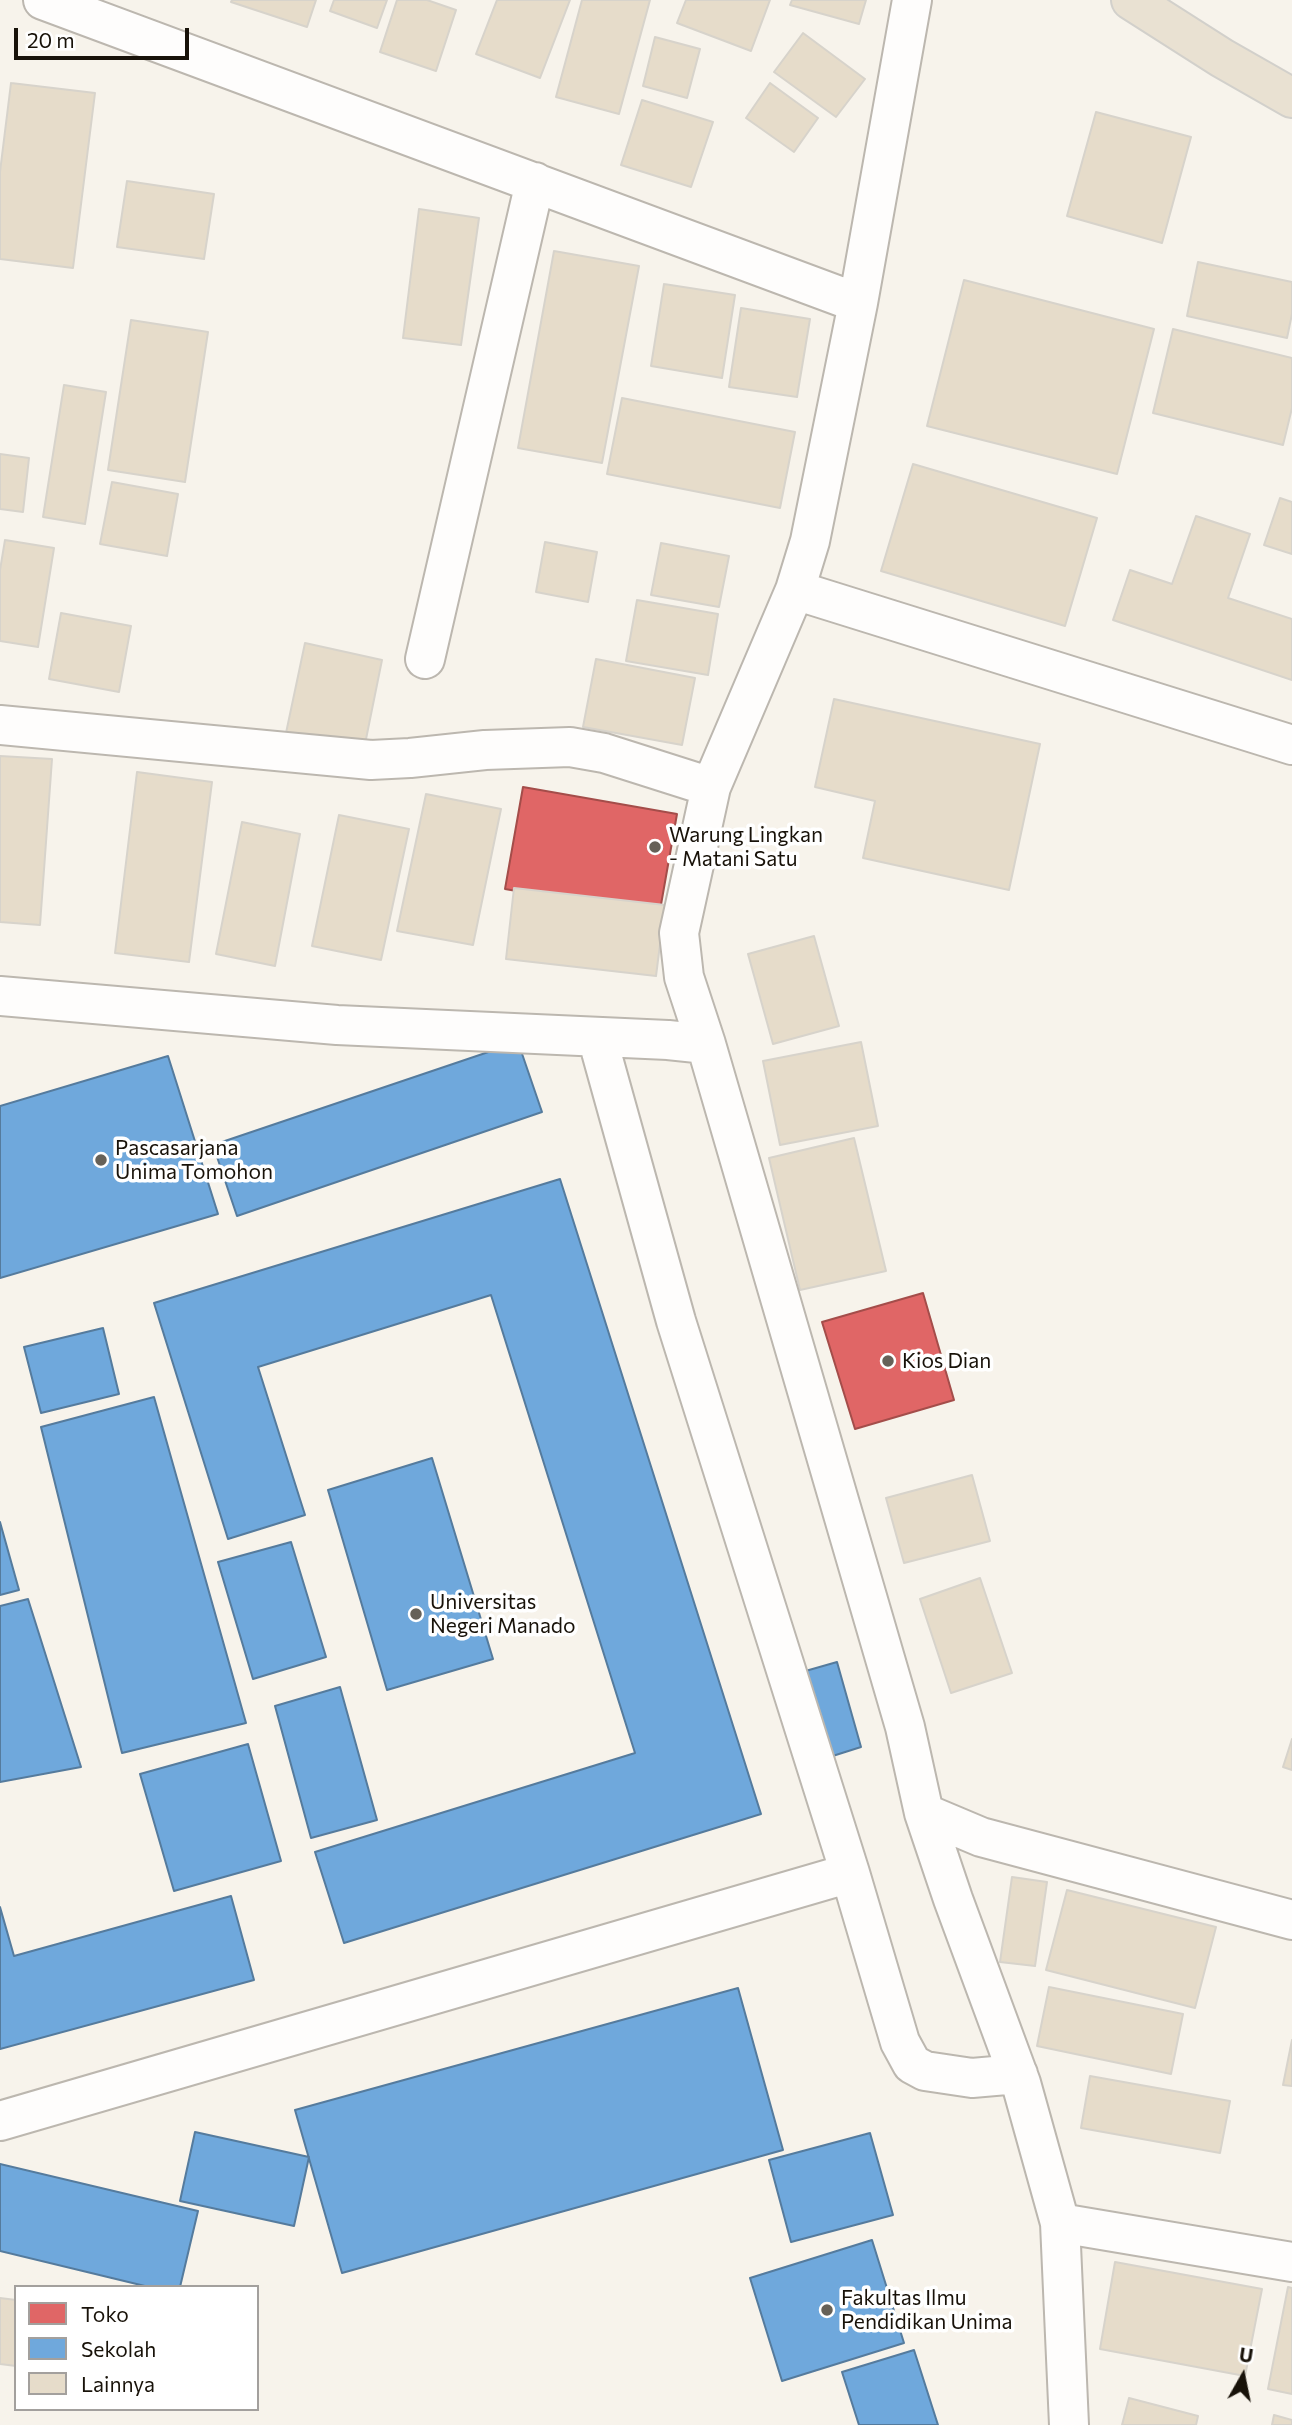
<!DOCTYPE html>
<style>
body{margin:0}
#map{position:relative;width:1292px;height:2425px;overflow:hidden;background:#f7f3eb;font-family:Commissioner,sans-serif}
canvas{display:block}
.legend{position:absolute;left:14px;top:2285px;width:245px;height:126px;box-sizing:border-box;background:#fff;border:2px solid #a3a09d;margin:0;padding:9px 12px;list-style:none;font-size:21px;color:#181209}
.legend li{display:flex;align-items:center;gap:14px;height:35px}
.legend b{width:35px;border:2px solid #a3a09d}
.north{position:absolute;left:1208px;top:2341px;width:70px;height:70px;-webkit-text-stroke:5px #fff;paint-order:stroke;rotate:9deg;font-size:19px;font-weight:700;line-height:28px;text-align:center;color:#181209}
.north::after{content:'';display:block;margin:auto;width:24px;height:32px;background:#181209;clip-path:polygon(50% 0,100% 100%,50% 72%,0 100%)}
.scale{position:absolute;left:14px;top:28px;width:175px;height:32px;box-sizing:border-box;border:4px solid #181209;border-top:0;padding-left:9px;font-size:21px;line-height:24px;white-space:nowrap;color:#181209;-webkit-text-stroke:5px #fff;paint-order:stroke}
</style>
<div id="map">
<canvas width="1292" height="2425"></canvas>
<ul class="legend">
<li><b style="height:19px;background:#e06666"></b>Toko</li>
<li><b style="height:19px;background:#6fa8dc"></b>Sekolah</li>
<li><b style="height:19px;background:#e6dcca"></b>Lainnya</li>
</ul>
<div class="north">U</div>
<div class="scale">20 m</div>
</div>
<script>
const g = document.querySelector('canvas').getContext('2d');
g.lineJoin = 'round';
function fillPath(path, color) {
  g.fillStyle = color;
  g.fill(path, 'evenodd');
}
function toPath(rows) {
  const path = new Path2D();
  for (const r of rows) {
    path.moveTo(r[0], r[1]);
    for (let i = 2; i < r.length; i += 2) path.lineTo(r[i], r[i + 1]);
  }
  return path;
}
function trace(path, color, width, dash) {
  g.strokeStyle = color;
  g.lineWidth = width;
  g.lineCap = dash ? 'butt' : 'round';
  g.setLineDash(dash || []);
  g.stroke(path);
}
function drawText(font, color, halo, rows, align = 'center') {
  g.font = font + ' Commissioner,sans-serif';
  g.lineWidth = 7;
  g.setLineDash([]);
  g.textBaseline = 'middle';
  g.strokeStyle = halo;
  g.fillStyle = color;
  for (const [text, x, y, turn = 0] of rows) {
    g.save();
    g.translate(x, y);
    g.rotate((+turn || 0) * Math.PI / 180);
    g.textAlign = isNaN(turn) ? turn : align;
    if (halo) g.strokeText(text, 0, 0);
    g.fillText(text, 0, 0);
    g.restore();
  }
}
const shops = toPath([
 [523,787,677,814,659,916,505,889,523,787],
 [923,1293,954,1400,855,1429,822,1322,923,1293]
]);
const schools = toPath([
 [518,1042,542,1112,237,1216,213,1145,518,1042],
 [168,1056,218,1214,0,1278,0,1106,168,1056],
 [560,1179,761,1814,344,1943,315,1852,635,1753,491,1295,258,1367,305,1515,228,1539,154,1303,560,1179],
 [103,1328,119,1394,41,1413,24,1347,103,1328],
 [154,1397,246,1723,122,1753,41,1427,154,1397],
 [432,1458,493,1659,387,1690,328,1490,432,1458],
 [0,1522,19,1590,0,1595,0,1522],
 [291,1542,326,1657,253,1679,218,1562,291,1542],
 [28,1599,81,1767,0,1782,0,1606,28,1599],
 [837,1662,861,1747,820,1760,795,1674,837,1662],
 [340,1687,377,1820,311,1838,275,1706,340,1687],
 [248,1744,281,1861,174,1891,140,1774,248,1744],
 [231,1896,254,1980,0,2049,0,1907,14,1956,231,1896],
 [738,1988,783,2150,342,2273,295,2110,738,1988],
 [195,2132,309,2157,294,2226,180,2201,195,2132],
 [870,2133,893,2215,791,2242,769,2160,870,2133],
 [0,2164,198,2211,180,2287,149,2287,0,2251,0,2164],
 [872,2240,904,2343,782,2381,750,2278,872,2240],
 [914,2350,938,2425,859,2425,842,2372,914,2350]
]);
const building = toPath([
 [232,0,316,0,307,27,231,2,232,0],
 [334,0,387,0,377,28,330,11,334,0],
 [397,0,427,0,456,10,436,71,380,52,397,0],
 [497,0,570,0,540,78,476,54,497,0],
 [582,0,650,0,619,114,556,97,582,0],
 [686,0,770,0,751,51,677,23,686,0],
 [792,0,866,0,859,24,790,5,792,0],
 [803,33,865,79,836,117,774,72,803,33],
 [655,37,700,49,687,98,643,86,655,37],
 [11,83,95,93,73,268,0,259,0,172,11,83],
 [770,83,818,118,794,152,746,118,770,83],
 [642,100,713,122,691,187,621,165,642,100],
 [1096,112,1191,137,1162,243,1067,216,1096,112],
 [127,181,214,194,204,259,117,247,127,181],
 [419,209,479,218,461,345,403,338,419,209],
 [554,251,639,266,602,463,518,448,554,251],
 [1198,262,1292,282,1292,314,1287,338,1187,316,1198,262],
 [964,280,1154,329,1117,474,927,426,964,280],
 [664,284,735,295,722,378,651,366,664,284],
 [741,308,810,319,797,397,729,387,741,308],
 [131,320,208,332,185,482,108,470,131,320],
 [1173,329,1292,358,1292,408,1283,445,1153,413,1173,329],
 [64,385,106,392,85,524,43,517,64,385],
 [622,398,795,432,780,508,607,474,622,398],
 [0,454,29,458,23,512,0,509,0,454],
 [913,464,1097,518,1065,626,881,571,913,464],
 [112,482,178,494,167,556,100,544,112,482],
 [1280,498,1292,502,1292,554,1264,545,1280,498],
 [1196,516,1250,534,1228,598,1292,619,1292,680,1113,620,1130,570,1172,584,1196,516],
 [5,540,54,548,38,647,0,641,0,570,5,540],
 [545,542,597,552,588,602,536,592,545,542],
 [661,543,729,556,719,607,651,595,661,543],
 [637,600,718,614,708,675,626,661,637,600],
 [61,613,131,626,119,692,49,679,61,613],
 [305,643,382,660,364,749,286,733,305,643],
 [596,659,695,678,682,745,583,727,596,659],
 [834,699,1040,744,1009,890,863,858,875,801,815,787,834,699],
 [0,756,52,759,40,925,0,922,0,756],
 [137,772,212,782,189,962,115,953,137,772],
 [426,794,501,809,473,945,397,931,426,794],
 [339,815,409,829,381,960,312,946,339,815],
 [242,822,300,834,275,966,216,954,242,822],
 [514,888,665,905,656,976,506,959,514,888],
 [814,936,839,1026,773,1044,748,954,814,936],
 [861,1042,878,1126,780,1145,763,1061,861,1042],
 [854,1138,886,1271,800,1290,769,1158,854,1138],
 [972,1475,990,1541,904,1563,886,1498,972,1475],
 [980,1578,1012,1673,951,1693,920,1599,980,1578],
 [1292,1739,1292,1770,1283,1767,1292,1739],
 [1012,1877,1047,1882,1035,1966,1000,1962,1012,1877],
 [1067,1890,1216,1927,1195,2008,1046,1970,1067,1890],
 [1049,1987,1183,2014,1171,2074,1037,2046,1049,1987],
 [1292,2040,1292,2086,1283,2085,1292,2040],
 [1090,2076,1230,2101,1220,2153,1081,2128,1090,2076],
 [1115,2262,1262,2289,1245,2376,1100,2349,1115,2262],
 [1288,2287,1292,2288,1292,2394,1268,2389,1288,2287],
 [0,2298,16,2300,16,2366,0,2364,0,2298],
 [1129,2398,1198,2416,1196,2425,1122,2425,1129,2398],
 [1274,2415,1292,2420,1292,2425,1272,2425,1274,2415]
]);
const minor = toPath([
 [43,0,858,303],
 [912,0,858,303,810,541,795,590,711,787,679,933,684,977,706,1044,905,1727,924,1813,953,1899,1021,2083,1060,2223,1069,2425],
 [795,590,1292,745],
 [425,659,535,182],
 [0,725,371,760,410,758,485,750,570,747,604,753,711,787],
 [0,996,337,1025,668,1040,706,1044],
 [597,1037,676,1321,850,1873,900,2042,912,2064,925,2071,972,2078,1018,2074],
 [924,1813,981,1837,1292,1920],
 [0,2121,850,1873],
 [1060,2223,1292,2262]
]);
const highway = toPath([
 [1131,0,1222,58,1292,98]
]);
const markers = [
 [655,847,7,"#666158"],
 [101,1160,7,"#666158"],
 [888,1361,7,"#666158"],
 [416,1614,7,"#666158"],
 [827,2310,7,"#666158"]
];
const poiNames = [
 ["Warung Lingkan",669,835],
 ["- Matani Satu",669,859],
 ["Pascasarjana",115,1148],
 ["Unima Tomohon",115,1172],
 ["Kios Dian",902,1361],
 ["Universitas",430,1602],
 ["Negeri Manado",430,1626],
 ["Fakultas Ilmu",841,2298],
 ["Pendidikan Unima",841,2322]
];
fillPath(shops, '#e06666');
trace(shops, '#a44d4a', 2);
fillPath(schools, '#6fa8dc');
trace(schools, '#557b9d', 2);
fillPath(building, '#e6dcca');
trace(building, '#d7d3cb', 2);
trace(minor, '#bcb7af', 42);
trace(highway, '#d2d0cb', 42);
trace(minor, '#fefdfc', 38);
trace(highway, '#e9e1d2', 38);
for (const [x, y, r, color] of markers) {
  const dot = new Path2D();
  dot.arc(x, y, r, 0, 2 * Math.PI);
  g.fillStyle = color;
  g.fill(dot);
  trace(dot, '#fff', 2.5);
}
drawText('21px', '#181209', '#fff', poiNames, 'left');
</script>
